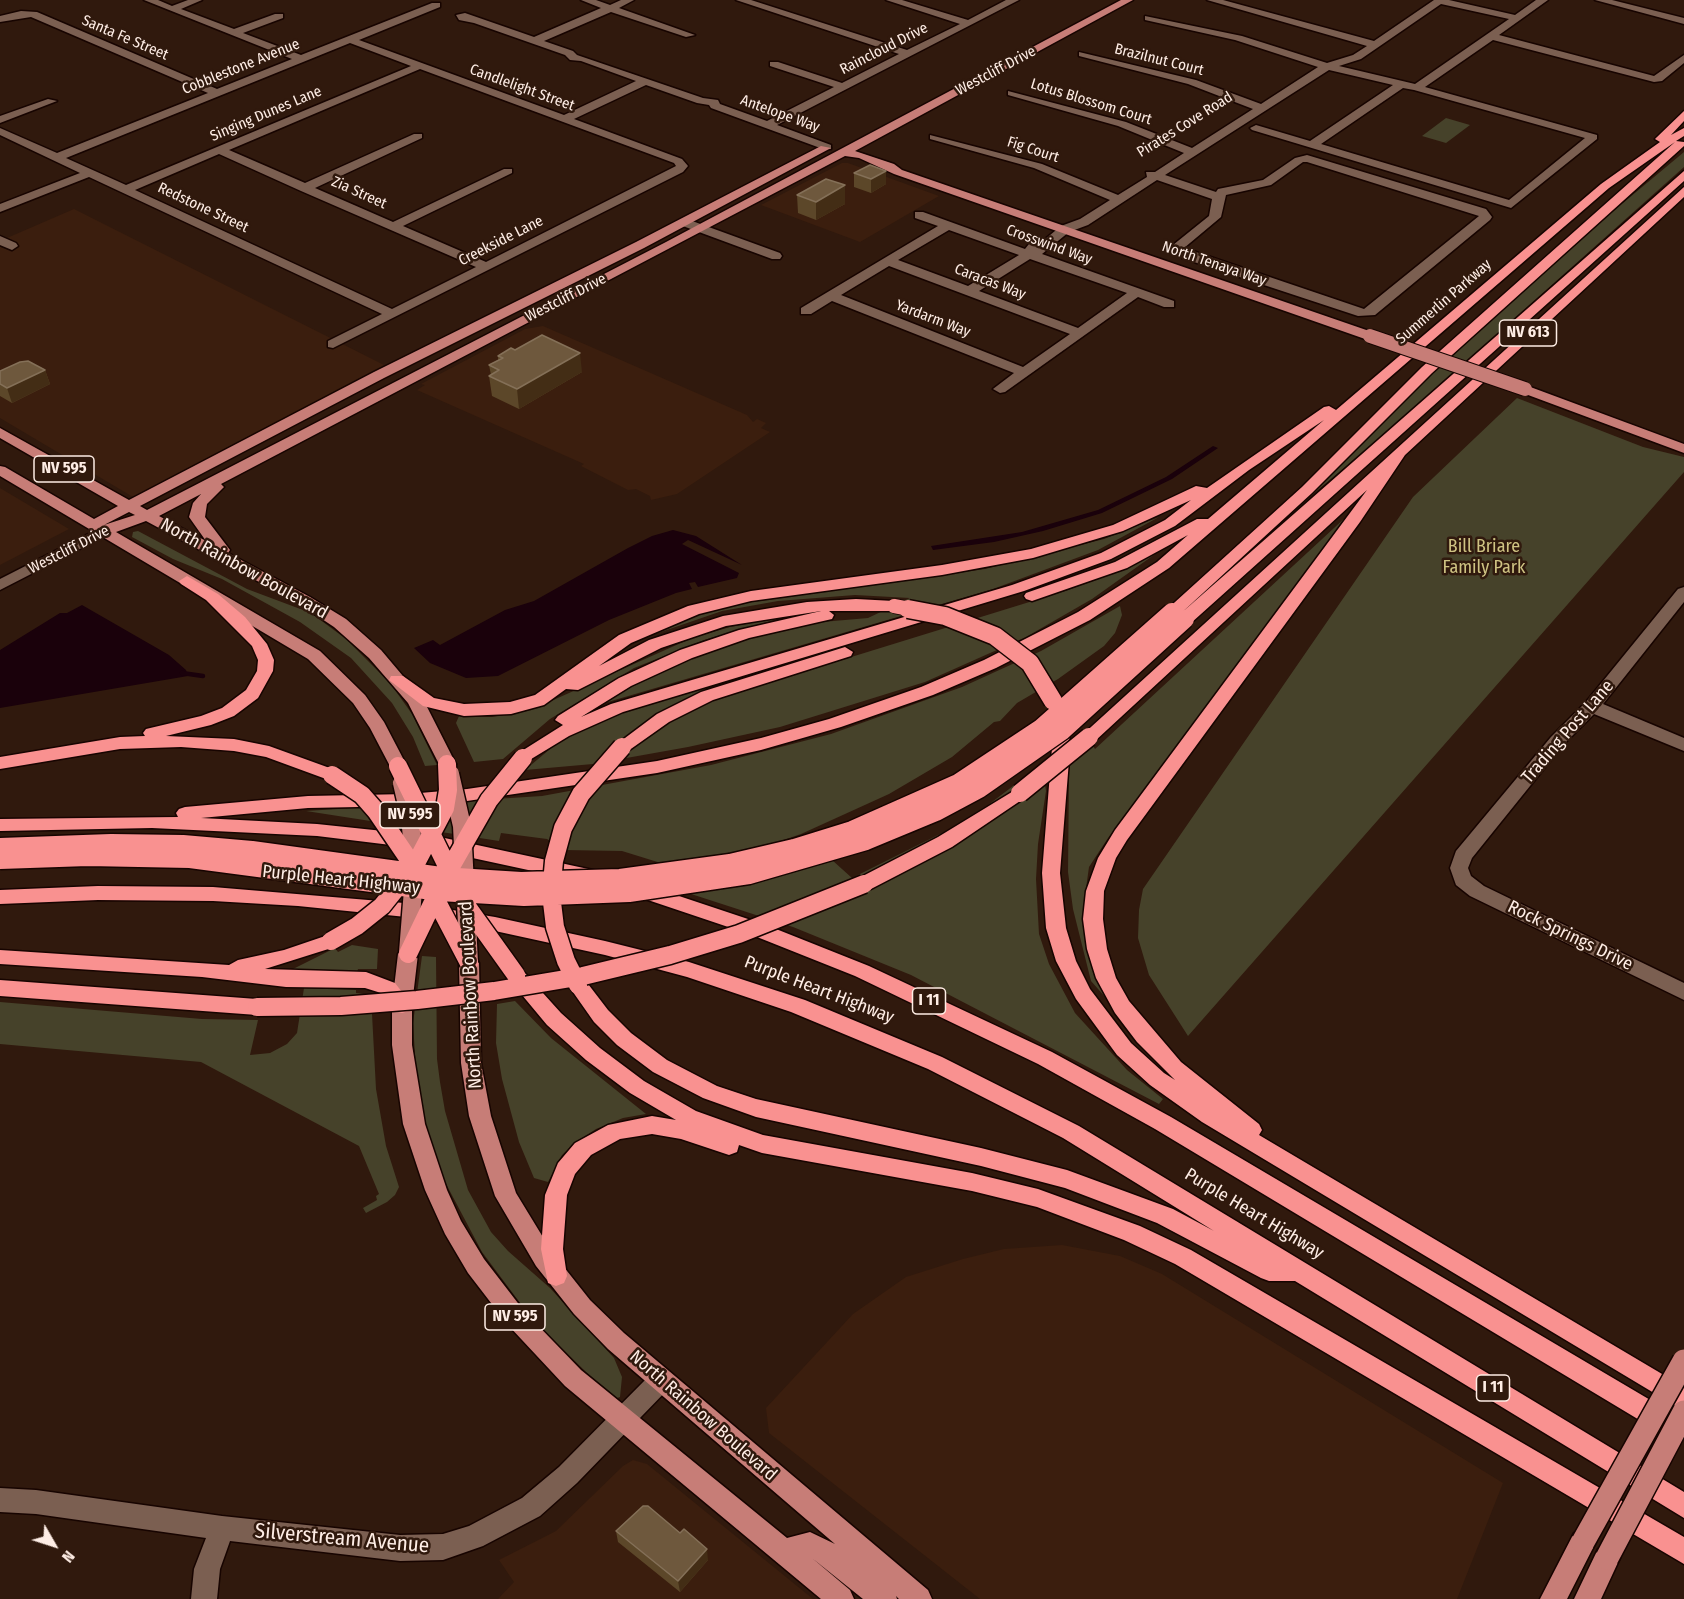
<!DOCTYPE html>
<style>
body{margin:0}
#map{position:relative;width:1684px;height:1599px;overflow:hidden;background:#30190d;font-family:"Fira Sans Condensed",sans-serif}
canvas{display:block}
.north{position:absolute;left:24px;top:1515px;width:60px;height:60px;-webkit-text-stroke:4px #30190d;paint-order:stroke;rotate:129deg;font-size:16px;font-weight:700;line-height:24px;text-align:center;color:#feede5}
.north::after{content:'';display:block;margin:auto;width:21px;height:27px;background:#feede5;clip-path:polygon(50% 0,100% 100%,50% 72%,0 100%)}
</style>
<div id="map">
<canvas width="1684" height="1599"></canvas>
<div class="north">N</div>
</div>
<script>
const g = document.querySelector('canvas').getContext('2d');
g.lineJoin = 'round';
function fillPath(path, color) {
  g.fillStyle = color;
  g.fill(path, 'evenodd');
}
function toPath(rows) {
  const path = new Path2D();
  for (const r of rows) {
    path.moveTo(r[0], r[1]);
    for (let i = 2; i < r.length; i += 2) path.lineTo(r[i], r[i + 1]);
  }
  return path;
}
function trace(path, color, width, dash) {
  g.strokeStyle = color;
  g.lineWidth = width;
  g.lineCap = dash ? 'butt' : 'round';
  g.setLineDash(dash || []);
  g.stroke(path);
}
function drawText(font, color, halo, rows, align = 'center') {
  g.font = font + ' "Fira Sans Condensed",sans-serif';
  g.lineWidth = 5;
  g.setLineDash([]);
  g.textBaseline = 'middle';
  g.strokeStyle = halo;
  g.fillStyle = color;
  for (const [text, x, y, turn = 0] of rows) {
    g.save();
    g.translate(x, y);
    g.rotate((+turn || 0) * Math.PI / 180);
    g.textAlign = isNaN(turn) ? turn : align;
    if (halo) g.strokeText(text, 0, 0);
    g.fillText(text, 0, 0);
    g.restore();
  }
}
const built = toPath([
 [842,163,848,163,939,196,860,242,761,205],
 [74,209,384,365,133,497,0,418,0,241],
 [543,326,747,415,753,422,757,419,766,423,761,428,770,432,677,494,651,500,650,496,636,489,628,490,581,466,584,464,417,390,425,385,421,384,525,329],
 [0,488,69,529,0,565],
 [1062,1245,1120,1256,1162,1274,1503,1483,1457,1599,980,1599,769,1433,766,1408,853,1314,906,1277,963,1259,1004,1249],
 [633,1460,647,1464,813,1599,498,1599,514,1582,499,1560,556,1531,623,1466]
]);
const green = toPath([
 [1446,118,1470,125,1446,143,1422,136],
 [1684,152,1684,167,1386,433,1307,499,1436,369,1611,213],
 [1517,398,1643,447,1684,457,1684,472,1188,1036,1149,975,1138,938,1139,910,1143,889,1413,497],
 [1347,516,1350,517,1108,838,1089,867,1083,910,1089,948,1106,998,1091,981,1073,909,1068,872,1069,772,1073,739,1083,729,1095,749],
 [1159,517,1098,550,993,589,601,704,633,684,695,657,744,640,822,622,868,618,910,598,855,595,778,601,722,611,629,643,681,619,724,606,985,569,1104,539],
 [138,531,247,589,311,613,346,639,390,683,412,714,437,765,425,766,413,737,392,703,351,658,300,622,222,579,173,559,132,537,133,532],
 [1158,552,1092,599,1026,637,925,682,780,727,688,747,593,764,525,770,562,739,624,711,705,687,712,700,1065,591,1115,573],
 [1120,606,1122,615,1115,633,1104,646,1058,679,1017,703,1000,721,994,722,952,757,889,794,801,834,766,846,832,860,852,878,944,832,988,805,1042,764,1046,791,1038,844,1036,879,1039,934,1049,964,1075,1013,1127,1070,1163,1099,1159,1104,911,975,793,927,620,871,664,864,622,851,564,850,547,839,501,833,499,841,306,811,542,796,711,765,831,734,962,687,1041,651],
 [792,615,704,640,634,668,550,719,503,759,474,762,456,723,459,716,492,717,531,710,692,638,730,627],
 [352,945,378,949,377,969,358,969,357,972,291,970,335,948,338,952],
 [422,956,436,957,437,1059,440,1082,445,1111,468,1190,491,1232,508,1251,550,1288,614,1358,622,1377,620,1397,617,1398,587,1373,532,1319,482,1252,445,1182,423,1120,416,1071,413,1023],
 [304,988,356,990,356,993,371,995,376,1089,386,1146,399,1187,395,1195,387,1202,366,1213,363,1208,377,1200,376,1196,379,1194,359,1146,201,1062,0,1044,0,1002,202,1019,258,1020,250,1055,270,1053,287,1044,297,1033],
 [515,1001,551,1038,646,1114,623,1118,596,1129,576,1142,562,1155,548,1182,534,1178,519,1142,502,1079,496,1043,497,1004]
]);
const water = toPath([
 [1213,446,1218,448,1172,479,1102,513,1043,531,994,542,933,550,931,546,1022,532,1098,510,1166,477],
 [673,530,696,536,742,565,688,540,682,544,739,573,737,578,698,587,695,582,689,583,692,589,676,593,609,620,498,676,466,678,430,663,414,648,433,640,440,645,505,610,534,601,628,548,652,536],
 [82,605,169,655,186,670,188,676,0,708,0,650,60,613,67,613]
]);
const stream = toPath([
 [182,673,203,676]
]);
const minor = toPath([
 [144,0,158,0,172,6,188,0,202,0,181,9,234,29,275,14,283,14,283,18,243,33,301,55,432,3,440,3,440,7,359,40,564,115,636,81,581,61,570,60,565,55,474,23,459,20,456,15,465,13,534,37,601,8,581,0,596,0,610,5,621,0,634,0,619,8,695,35,686,37,611,12,544,41,573,51,577,55,703,98,718,100,720,104,767,121,834,87,770,66,770,62,778,62,842,83,899,54,736,0,751,0,907,50,960,24,886,0,902,0,968,20,1006,0,1019,0,777,125,831,145,831,149,823,149,711,108,709,105,697,103,646,85,574,119,682,159,688,166,683,172,333,348,328,347,328,341,382,314,89,177,0,212,0,204,80,173,0,135,0,128,57,153,208,93,31,17,0,22,0,16,21,11,37,12,217,89,292,59,144,0],
 [350,43,411,66,126,185,66,158,350,43],
 [420,69,674,163,676,166,486,262,403,226,512,173,512,169,504,169,393,222,315,188,422,138,422,134,414,134,305,183,229,150,420,69],
 [219,154,301,191,476,267,392,309,135,190,219,154],
 [1207,0,1223,0,1374,41,1434,0,1449,0,1515,15,1536,0,1548,0,1499,35,1654,76,1684,55,1684,63,1662,81,1654,82,1493,40,1425,87,1597,135,1597,139,1511,208,1252,130,1250,128,1256,125,1310,141,1393,85,1329,70,1165,175,1216,192,1218,189,1263,180,1295,158,1307,155,1486,209,1492,217,1490,220,1375,315,1358,316,1182,258,1173,252,1173,245,1209,216,1212,199,1157,180,1088,225,1069,232,1042,254,1174,301,1174,307,1164,307,1138,297,1005,392,1000,393,993,389,1014,373,832,301,811,314,801,314,801,308,938,226,915,218,915,212,923,212,1025,249,1029,244,1038,245,1061,226,1080,219,1110,200,1034,168,930,139,930,135,1042,164,1118,195,1147,177,1146,172,1155,172,1184,153,1118,126,1008,95,1008,91,1126,122,1192,148,1253,109,1188,84,1079,56,1079,52,1196,80,1261,104,1318,67,1235,40,1145,20,1145,16,1242,36,1327,63,1353,55,1367,46,1207,0],
 [1441,4,1509,19,1415,84,1339,66,1361,59,1441,4],
 [1403,88,1414,90,1585,138,1509,200,1321,144,1403,88],
 [1303,162,1307,162,1479,216,1364,309,1184,248,1221,217,1226,195,1271,185,1303,162],
 [949,230,1019,255,968,286,898,260,949,230],
 [1030,259,1127,293,1078,328,979,291,1030,259],
 [889,266,1070,334,1023,367,841,295,889,266],
 [1595,0,1612,0,1684,18,1684,24,1595,0],
 [48,99,57,101,0,123,0,116,48,99],
 [684,218,780,253,782,256,780,259,772,259,680,225,678,222,684,218],
 [0,236,16,243,18,246,12,250,0,245,0,236],
 [102,527,107,529,110,532,107,535,0,590,0,579,102,527],
 [1684,587,1684,602,1603,704,1684,738,1684,751,1594,714,1563,745,1472,858,1468,868,1471,876,1484,886,1684,983,1684,1000,1470,896,1456,885,1450,868,1456,851,1551,737,1586,702,1678,589,1684,587],
 [661,1369,669,1372,673,1380,669,1388,577,1483,540,1516,483,1546,443,1560,400,1561,230,1541,220,1569,217,1599,191,1599,194,1569,206,1538,36,1514,0,1512,0,1488,36,1490,222,1516,400,1535,443,1534,469,1526,522,1498,559,1467,653,1372,661,1369]
]);
const major = toPath([
 [1121,0,1133,0,855,151,894,164,902,170,1375,333,1375,339,1365,339,894,174,859,158,845,156,221,484,224,487,207,504,205,517,230,550,228,553,310,597,346,619,381,650,424,701,456,764,453,768,441,768,408,703,369,658,334,627,298,603,146,521,116,532,320,651,365,695,384,722,407,766,404,770,392,770,370,728,353,703,308,659,0,476,0,466,5,467,94,519,118,506,0,438,0,428,129,500,374,372,636,242,821,146,831,148,644,248,384,378,140,506,147,510,666,242,1121,0],
 [201,494,193,503,189,517,206,541,159,516,201,494],
 [129,512,135,515,104,525,129,512],
 [1525,385,1684,444,1684,453,1520,392,1518,389,1525,385],
 [408,947,415,949,418,954,412,1005,412,1045,425,1124,447,1190,461,1221,484,1259,524,1311,581,1370,787,1538,810,1532,835,1544,608,1349,574,1314,536,1266,495,1196,469,1116,461,1063,459,963,462,958,469,956,476,958,479,963,481,1063,491,1116,516,1193,552,1252,590,1300,624,1333,928,1590,932,1599,899,1599,896,1596,897,1599,863,1599,812,1558,850,1590,854,1599,821,1599,565,1386,508,1325,468,1273,445,1234,425,1190,403,1124,392,1045,392,1005,398,954,401,949,408,947],
 [1583,1529,1592,1533,1596,1542,1567,1599,1540,1599,1574,1533,1583,1529],
 [1607,1545,1616,1549,1620,1558,1601,1599,1574,1599,1598,1549,1607,1545]
]);
const highway = toPath([
 [1684,111,1684,121,1671,135,1684,128,1684,136,1676,141,1684,142,1684,146,1432,373,1312,493,1178,616,1166,616,1164,612,1302,487,1422,367,1675,142,1609,188,1169,568,1090,620,996,668,933,695,841,727,761,750,657,773,467,801,408,806,308,808,201,818,317,824,440,837,593,870,600,872,602,877,600,882,593,884,440,851,317,836,152,828,0,831,0,819,178,817,176,813,179,809,185,807,308,796,408,794,467,789,657,761,761,738,829,719,921,687,984,660,1078,612,1157,562,1188,535,1127,568,1032,601,1026,599,1024,596,1026,593,1115,562,1197,519,1208,519,1324,420,1249,470,1175,526,1111,559,1024,591,623,712,569,736,523,764,514,758,517,754,563,725,555,720,558,716,619,678,680,650,739,630,821,611,726,626,661,648,578,690,566,689,544,705,511,714,464,716,423,706,389,680,391,676,403,676,434,698,464,704,510,702,535,695,619,635,688,606,751,591,942,565,1031,549,1113,525,1196,486,1207,488,1324,407,1329,406,1336,410,1601,184,1660,142,1655,139,1657,137,1684,111],
 [1191,500,1165,520,1101,553,1012,585,611,704,581,717,631,686,692,658,749,638,832,619,834,615,829,611,894,611,902,606,894,601,856,599,807,602,723,616,649,640,599,666,631,643,699,614,751,601,942,575,1033,558,1123,531,1191,500],
 [1684,171,1684,181,1191,623,1179,623,1177,619,1179,615,1684,171],
 [1684,187,1684,197,1405,455,1360,522,1127,840,1116,858,1104,891,1103,919,1107,949,1116,978,1129,1001,1181,1062,1259,1124,1262,1130,1259,1135,1684,1387,1684,1411,1202,1122,1150,1085,1117,1055,1076,999,1056,961,1046,928,1042,873,1052,748,1050,719,1059,713,1068,719,1070,748,1060,873,1066,928,1076,961,1090,989,1131,1043,1164,1073,1175,1080,1137,1042,1115,1013,1096,978,1087,949,1083,919,1086,891,1098,858,1115,830,1367,490,1095,741,1089,743,1080,737,1684,187],
 [187,576,218,594,245,617,267,644,274,660,273,671,258,698,234,716,211,725,166,736,234,739,269,746,338,771,341,775,338,779,326,779,266,757,234,751,181,747,120,749,0,769,0,757,120,737,145,736,143,733,146,729,201,716,222,708,246,690,257,671,258,660,252,646,206,600,181,584,179,581,187,576],
 [845,647,853,652,851,656,713,700,669,722,628,751,622,753,613,747,657,714,701,692,845,647],
 [1020,787,1026,789,1029,793,1026,797,952,847,871,889,857,889,855,884,857,879,938,837,1020,787],
 [640,883,766,925,869,966,1052,1052,1171,1117,1674,1414,1677,1422,1674,1430,1665,1433,1656,1430,1155,1129,1038,1064,855,976,752,935,633,895,631,890,633,885,640,883],
 [98,886,213,887,416,904,495,917,605,941,689,962,805,1000,942,1057,1079,1126,1684,1492,1684,1518,1295,1281,1269,1281,1261,1278,1157,1223,1065,1188,981,1166,756,1117,703,1098,653,1072,617,1045,594,1022,568,985,571,980,578,977,585,980,608,1010,631,1033,667,1060,717,1086,756,1099,981,1148,1067,1170,1173,1209,1214,1231,1063,1138,928,1069,791,1012,687,977,605,955,495,931,416,918,298,906,213,901,98,900,0,904,0,890,98,886],
 [331,934,338,936,341,941,338,946,265,969,366,972,395,983,412,1005,409,1011,402,1013,395,1011,381,993,365,988,286,987,202,977,0,964,0,950,229,965,238,960,284,950,331,934],
 [517,969,524,972,561,1013,600,1048,644,1081,696,1111,763,1135,972,1173,1038,1189,1140,1226,1191,1250,1684,1537,1684,1564,1175,1264,1124,1240,1037,1207,972,1191,762,1153,739,1145,737,1152,729,1155,681,1139,652,1134,620,1139,591,1155,575,1174,567,1195,563,1249,567,1276,564,1283,556,1286,548,1283,541,1249,545,1195,558,1163,575,1143,608,1125,652,1116,676,1120,630,1093,586,1060,547,1025,507,977,510,972,517,969],
 [0,980,257,999,264,1001,267,1007,264,1013,257,1015,0,996,0,980]
]);
const majorBridgeFar2 = toPath([
 [1370,336,1525,389]
]);
const majorBridgeFar1 = toPath([
 [450,774,462,826,469,963],
 [402,783,410,818,415,865,408,952]
]);
const majorBridge = toPath([
 [1583,1542,1684,1361],
 [1607,1558,1684,1412]
]);
const highwayBridgeFar1 = toPath([
 [894,606,915,610]
]);
const highwayBridge = toPath([
 [908,609,945,616,995,636,1030,663,1053,701],
 [398,766,449,870],
 [332,775,362,795,376,811,435,898,469,963],
 [1020,793,1089,737],
 [0,847,111,843,183,844,252,850,441,876,521,881,620,878,730,863,794,848,852,830,958,783,1041,728,1172,612],
 [0,860,88,857,190,859,440,892,524,897,629,893,749,875,866,841,936,812,979,789,1062,731,1185,619],
 [449,870,489,800,523,758],
 [466,905,516,975],
 [331,941,357,926,382,906,415,865,445,808,448,790,447,764],
 [408,954,435,898],
 [578,985,566,961,555,927,551,894,554,861,563,828,581,794,622,747],
 [257,1007,341,1006,417,1000,494,991,583,976,670,955,739,934,864,884]
]);
const wall = toPath([
 [854,173,886,184,871,193,854,187],
 [797,195,845,204,816,220,798,213],
 [515,350,582,372,519,409,492,396,489,376,491,375,489,365,498,360,498,356],
 [45,370,50,384,12,403,0,396,0,371],
 [616,1531,708,1560,680,1592,618,1542]
]);
const shadedWall = toPath([
 [886,171,886,184,871,193,871,179],
 [845,185,845,204,816,220,816,202],
 [580,353,582,372,519,409,517,389],
 [45,370,50,384,12,403,7,388],
 [707,1549,708,1560,680,1592,678,1581]
]);
const building = toPath([
 [870,165,886,171,871,179,854,173,870,165],
 [826,179,845,185,816,202,797,195,826,179],
 [542,335,580,353,517,389,489,376,499,370,489,365,503,358,498,356,511,348,515,350,542,335],
 [28,361,45,370,7,388,0,384,0,371,20,362,28,361],
 [643,1506,648,1506,680,1533,684,1529,707,1549,678,1581,616,1531,643,1506]
]);
const farStreetnames = [
 ["Santa Fe Street",125,38,23],
 ["Raincloud Drive",884,49,-27],
 ["Brazilnut Court",1159,60,14],
 ["Cobblestone Avenue",241,67,-22],
 ["Westcliff Drive",996,71,-28],
 ["Candlelight Street",522,88,20],
 ["Lotus Blossom Court",1091,102,17],
 ["Singing Dunes Lane",266,114,-23],
 ["Antelope Way",780,114,20],
 ["Pirates Cove Road",1185,125,-32],
 ["Fig Court",1033,150,18],
 ["Zia Street",359,193,24],
 ["Redstone Street",203,208,25],
 ["Creekside Lane",501,241,-27],
 ["Crosswind Way",1049,245,20],
 ["North Tenaya Way",1214,264,19],
 ["Caracas Way",990,282,21],
 ["Westcliff Drive",566,298,-27],
 ["Summerlin Parkway",1444,302,-41],
 ["Yardarm Way",933,319,21],
 ["Westcliff Drive",69,550,-27]
];
const shields = [
 [1528,333,57],
 [64,469,60],
 [410,815,60],
 [929,1001,33],
 [515,1317,60],
 [1493,1388,33]
];
const shieldNames = [
 ["NV 613",1528,333],
 ["NV 595",64,469],
 ["NV 595",410,815],
 ["I 11",929,1001],
 ["NV 595",515,1317],
 ["I 11",1493,1388]
];
const parkNames = [
 ["Bill Briare",1484,547],
 ["Family Park",1484,568]
];
const streetNames = [
 ["North Rainbow Boulevard",244,569,29],
 ["Trading Post Lane",1568,732,-49],
 ["Purple Heart Highway",341,880,6],
 ["Rock Springs Drive",1570,936,26],
 ["Purple Heart Highway",819,990,21],
 ["North Rainbow Boulevard",471,995,-93],
 ["Purple Heart Highway",1254,1214,31],
 ["North Rainbow Boulevard",703,1416,41]
];
const nearStreetnames = [
 ["Silverstream Avenue",342,1539,5]
];
fillPath(built, '#3b1e0e');
fillPath(green, '#46422a');
fillPath(water, '#1a010b');
trace(stream, '#1a010b', 4.5);
trace(minor, '#170400', 3);
trace(major, '#170400', 3);
trace(highway, '#170400', 3);
fillPath(minor, '#7b5f51');
fillPath(major, '#c77d77');
fillPath(highway, '#f99190');
trace(majorBridgeFar2, '#170400', 16, []);
trace(majorBridgeFar1, '#170400', 21, []);
trace(majorBridge, '#170400', 26, []);
trace(highwayBridgeFar1, '#170400', 16, []);
trace(highwayBridge, '#170400', 21, []);
trace(majorBridgeFar2, '#c77d77', 14);
trace(majorBridgeFar1, '#c77d77', 18);
trace(majorBridge, '#c77d77', 23);
trace(highwayBridgeFar1, '#f99190', 14);
trace(highwayBridge, '#f99190', 18);
fillPath(wall, '#5c4729');
fillPath(shadedWall, '#432d15');
fillPath(building, '#6e583d');
trace(building, '#847058', 1.5);
drawText('15px', '#feede5', '#30190d', farStreetnames);
for (const [x, y, w] of shields) {
  const box = new Path2D();
  box.roundRect(x - w / 2, y - 13, w, 26, 4.5);
  g.fillStyle = '#30190d';
  g.fill(box);
  trace(box, '#feede5', 1.5);
}
drawText('bold 16px', '#feede5', null, shieldNames);
drawText('18px', '#cfc383', '#30190d', parkNames);
drawText('18px', '#feede5', '#30190d', streetNames);
drawText('21px', '#feede5', '#30190d', nearStreetnames);
</script>
